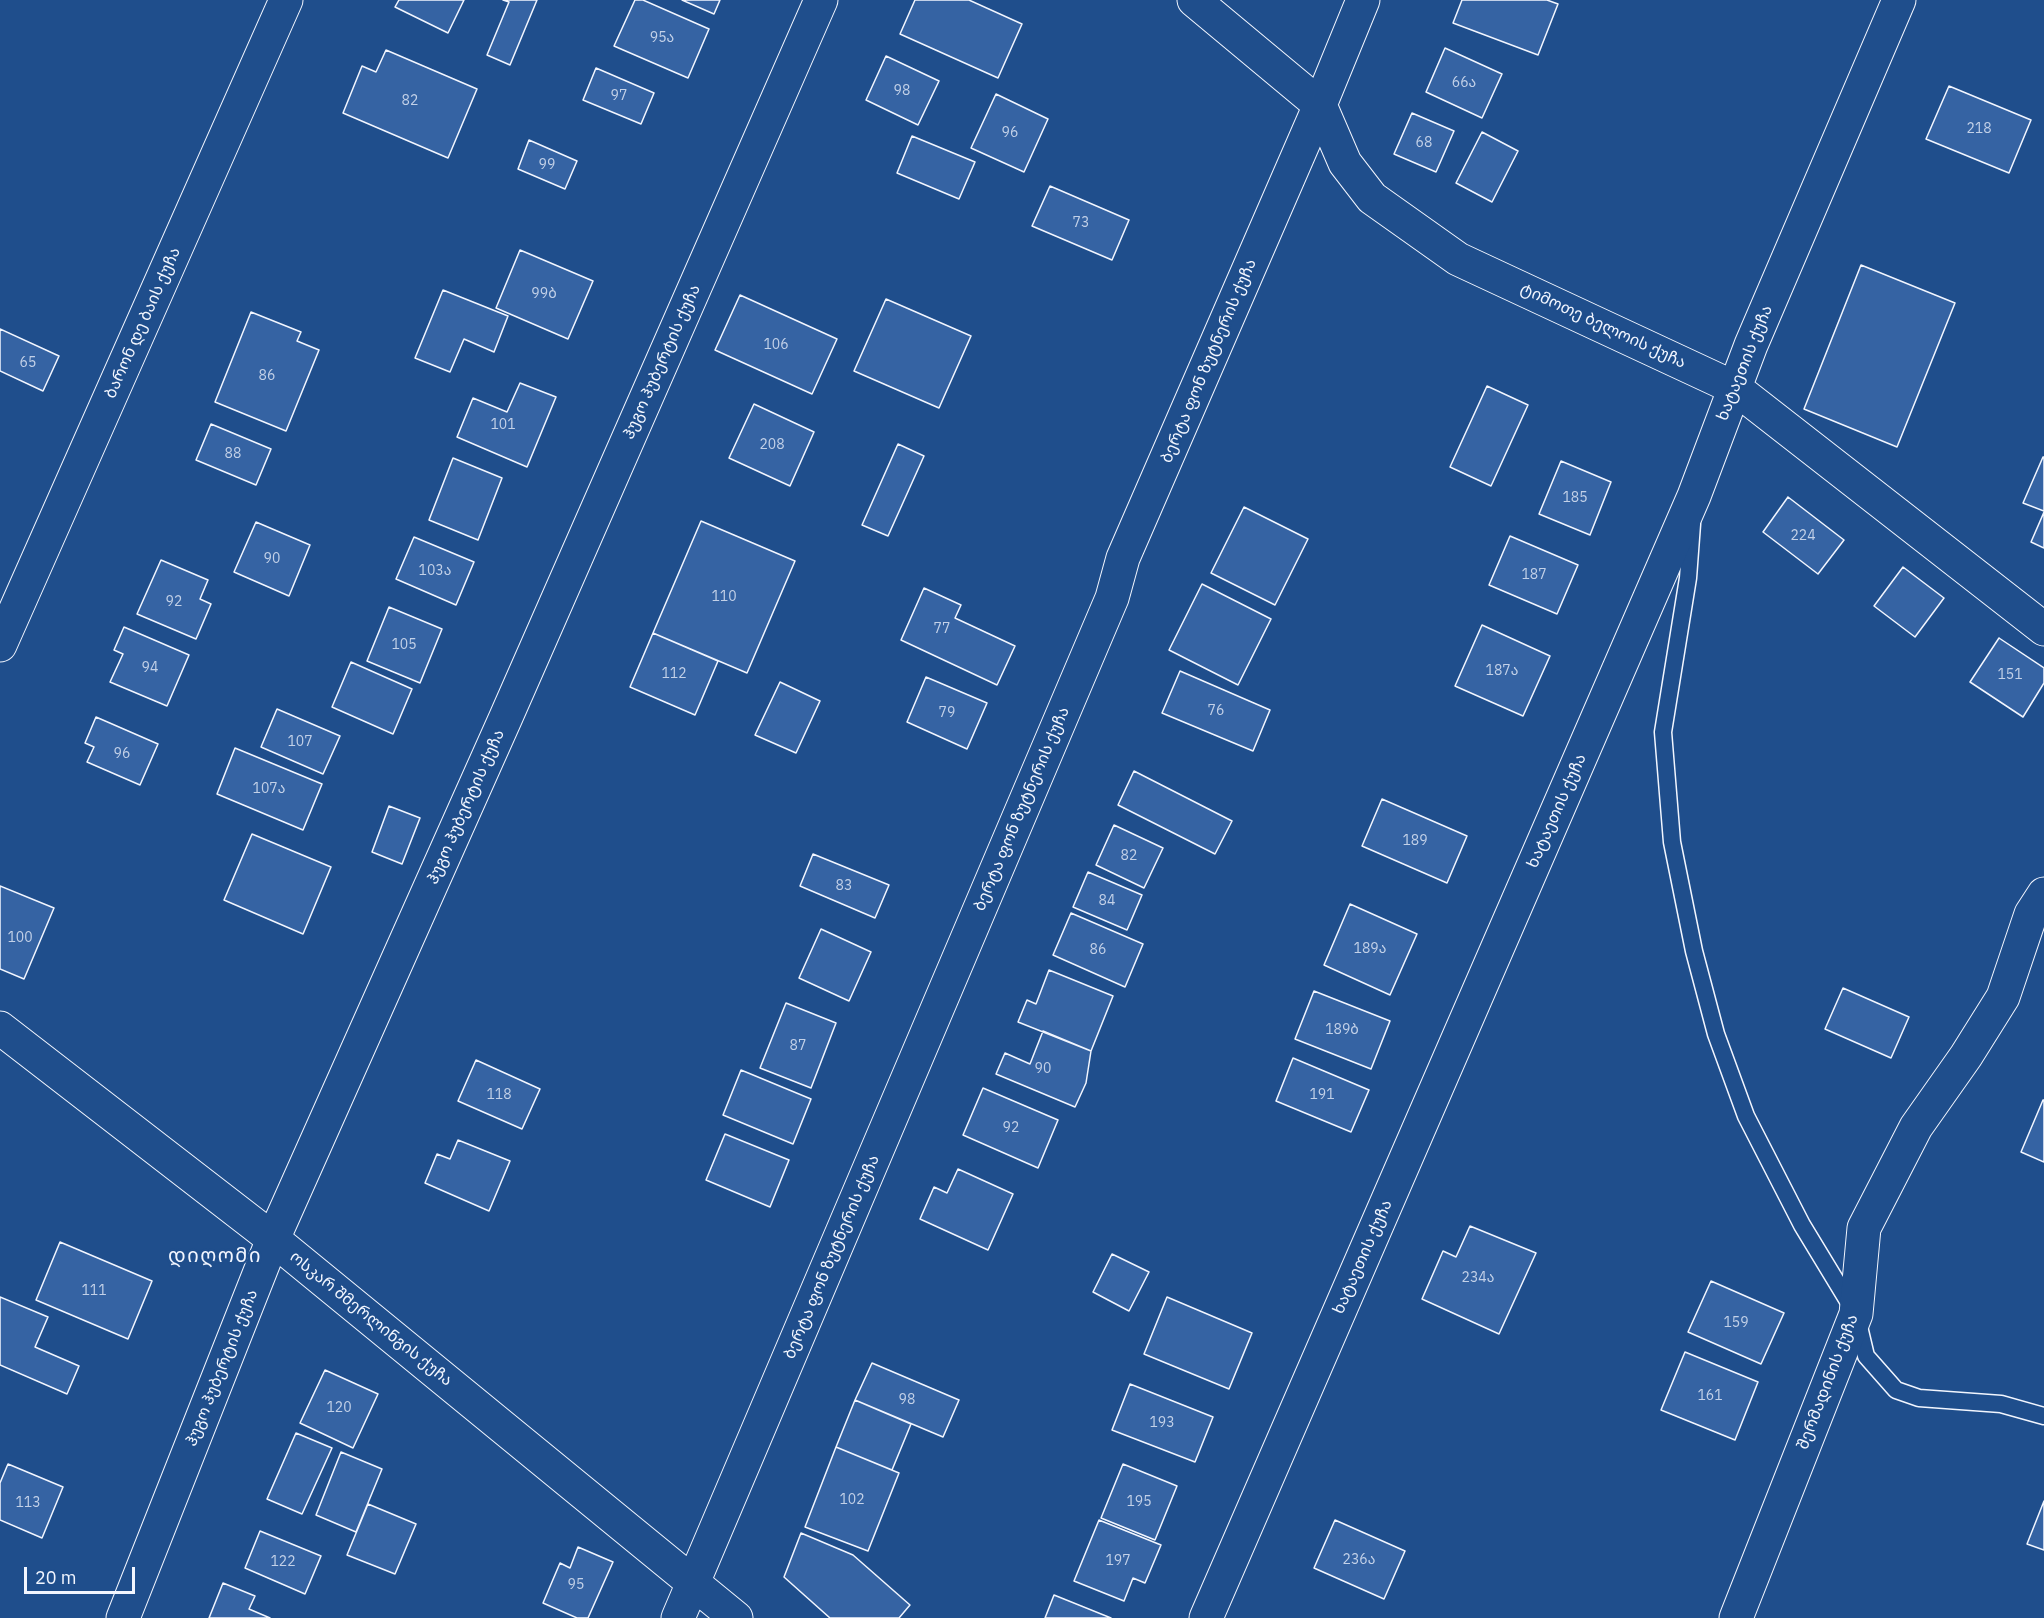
<!DOCTYPE html>
<meta charset="utf-8">
<style>
body{margin:0}
#map{position:relative;width:2044px;height:1618px;overflow:hidden;background:#1f4e8c;font-family:"IBM Plex Sans",sans-serif}
canvas{display:block}
.scale{position:absolute;left:24px;top:1567px;width:111px;height:27px;box-sizing:border-box;border:3px solid #f2f6ff;border-top:0;padding-left:8px;font-size:18px;line-height:21px;white-space:nowrap;color:#f2f6ff;-webkit-text-stroke:4px #1f4e8c;paint-order:stroke}
</style>
<div id="map">
<canvas width="2044" height="1618"></canvas>
<div class="scale">20 m</div>
</div>
<script>
const g = document.querySelector('canvas').getContext('2d');
g.lineJoin = 'round';
function fillPath(path, color) {
  g.fillStyle = color;
  g.fill(path, 'evenodd');
}
function toPath(rows) {
  const path = new Path2D();
  for (const r of rows) {
    path.moveTo(r[0], r[1]);
    for (let i = 2; i < r.length; i += 2) path.lineTo(r[i], r[i + 1]);
  }
  return path;
}
function trace(path, color, width, dash) {
  g.strokeStyle = color;
  g.lineWidth = width;
  g.lineCap = dash ? 'butt' : 'round';
  g.setLineDash(dash || []);
  g.stroke(path);
}
function drawText(font, color, halo, rows, align = 'center') {
  g.font = font + ' "IBM Plex Sans","Noto Sans Georgian",sans-serif';
  g.lineWidth = 4.5;
  g.setLineDash([]);
  g.textBaseline = 'middle';
  g.strokeStyle = halo;
  g.fillStyle = color;
  for (const [text, x, y, turn = 0] of rows) {
    g.save();
    g.translate(x, y);
    g.rotate((+turn || 0) * Math.PI / 180);
    g.textAlign = isNaN(turn) ? turn : align;
    if (halo) g.strokeText(text, 0, 0);
    g.fillText(text, 0, 0);
    g.restore();
  }
}
const building = toPath([
 [399,0,464,0,448,33,395,7,399,0],
 [503,0,537,0,510,65,487,55,509,2,503,0],
 [635,0,643,0,709,29,688,78,614,46,635,0],
 [682,0,720,0,714,14,682,0],
 [915,0,969,0,1022,24,998,78,900,34,915,0],
 [1462,0,1547,0,1558,4,1538,55,1453,23,1462,0],
 [1445,48,1502,74,1482,118,1426,92,1445,48],
 [386,50,477,89,448,158,343,113,362,66,376,72,386,50],
 [886,56,939,81,918,125,866,100,886,56],
 [596,68,654,93,641,124,583,100,596,68],
 [1949,86,2031,120,2009,173,1926,139,1949,86],
 [996,94,1048,119,1024,172,971,148,996,94],
 [1412,113,1454,131,1436,172,1394,154,1412,113],
 [1482,132,1518,151,1492,202,1456,183,1482,132],
 [912,136,975,162,959,199,897,173,912,136],
 [529,140,577,161,565,189,518,169,529,140],
 [1050,186,1129,220,1112,260,1032,226,1050,186],
 [520,250,593,281,568,339,496,308,520,250],
 [1861,265,1955,303,1897,447,1804,409,1861,265],
 [443,290,508,316,494,352,464,339,450,372,415,358,443,290],
 [740,295,837,339,812,394,715,350,740,295],
 [886,299,971,336,939,408,854,371,886,299],
 [251,312,301,332,297,341,319,350,286,431,215,402,251,312],
 [0,329,59,356,43,391,0,371,0,329],
 [520,383,556,397,527,467,457,437,473,398,507,412,520,383],
 [1487,386,1528,405,1491,486,1450,467,1487,386],
 [754,404,814,432,790,486,729,458,754,404],
 [211,424,271,449,256,485,196,460,211,424],
 [898,444,924,456,888,536,862,525,898,444],
 [2043,457,2044,457,2044,511,2023,503,2043,457],
 [453,458,502,478,478,540,429,520,453,458],
 [1561,461,1611,482,1590,535,1539,514,1561,461],
 [1788,497,1844,540,1818,574,1763,532,1788,497],
 [1244,507,1308,539,1275,605,1211,573,1244,507],
 [2044,512,2044,548,2031,542,2044,512],
 [701,521,795,561,747,673,653,633,701,521],
 [256,522,310,545,289,596,234,572,256,522],
 [1510,536,1578,565,1557,614,1489,585,1510,536],
 [414,537,474,562,456,605,396,579,414,537],
 [161,560,208,580,200,599,211,604,196,639,137,614,161,560],
 [1903,567,1944,598,1915,637,1874,606,1903,567],
 [1202,584,1271,619,1238,685,1169,650,1202,584],
 [924,588,961,605,955,618,1015,646,997,685,901,640,924,588],
 [389,607,442,629,420,683,367,661,389,607],
 [1482,625,1550,656,1523,716,1455,686,1482,625],
 [124,627,189,655,167,706,110,682,123,654,114,650,124,627],
 [653,633,718,661,695,715,630,687,653,633],
 [1999,638,2044,668,2044,683,2023,717,1970,682,1999,638],
 [351,662,412,689,393,734,332,707,351,662],
 [1180,671,1270,710,1253,751,1162,713,1180,671],
 [926,677,987,703,967,749,907,722,926,677],
 [780,682,820,701,796,753,755,735,780,682],
 [277,709,340,736,323,774,261,747,277,709],
 [96,717,158,744,140,785,87,762,94,747,85,743,96,717],
 [235,748,322,784,303,830,217,794,235,748],
 [1134,771,1232,821,1215,854,1118,805,1134,771],
 [1382,799,1467,836,1447,883,1362,846,1382,799],
 [389,806,420,818,402,864,372,852,389,806],
 [1114,825,1163,848,1144,888,1096,865,1114,825],
 [252,834,331,867,303,934,224,900,252,834],
 [813,854,889,885,875,918,800,886,813,854],
 [1088,872,1142,895,1127,930,1073,907,1088,872],
 [0,886,54,908,24,979,0,969,0,886],
 [1350,904,1417,934,1390,995,1324,965,1350,904],
 [1071,913,1143,944,1125,987,1053,955,1071,913],
 [821,929,871,952,849,1001,799,978,821,929],
 [1049,970,1113,996,1091,1051,1018,1022,1027,1000,1036,1004,1049,970],
 [1843,988,1909,1017,1891,1058,1825,1029,1843,988],
 [1314,991,1390,1021,1371,1069,1295,1039,1314,991],
 [786,1003,836,1023,811,1088,760,1068,786,1003],
 [1043,1031,1091,1051,1086,1083,1075,1107,996,1074,1005,1053,1030,1064,1043,1031],
 [1293,1058,1369,1090,1351,1132,1276,1101,1293,1058],
 [476,1060,540,1089,522,1129,458,1101,476,1060],
 [741,1070,811,1099,793,1144,723,1115,741,1070],
 [983,1088,1058,1120,1038,1168,963,1135,983,1088],
 [2043,1100,2044,1100,2044,1162,2021,1152,2043,1100],
 [725,1134,789,1160,770,1207,706,1180,725,1134],
 [458,1140,510,1161,489,1211,425,1183,437,1154,450,1159,458,1140],
 [958,1169,1013,1194,988,1250,920,1219,934,1187,947,1193,958,1169],
 [1470,1226,1536,1253,1499,1334,1422,1299,1443,1251,1456,1257,1470,1226],
 [60,1242,152,1281,128,1339,36,1300,60,1242],
 [1112,1254,1149,1272,1129,1311,1093,1292,1112,1254],
 [1711,1281,1784,1313,1761,1364,1688,1332,1711,1281],
 [0,1297,48,1317,35,1347,79,1366,67,1394,0,1365,0,1297],
 [1167,1297,1252,1333,1229,1389,1144,1354,1167,1297],
 [1685,1352,1758,1382,1735,1440,1661,1410,1685,1352],
 [872,1363,959,1400,943,1437,855,1400,872,1363],
 [325,1370,378,1394,353,1448,300,1423,325,1370],
 [1130,1384,1213,1417,1195,1462,1112,1430,1130,1384],
 [855,1400,911,1424,892,1470,836,1447,855,1400],
 [296,1433,332,1448,302,1514,267,1499,296,1433],
 [836,1447,899,1473,868,1551,805,1527,836,1447],
 [341,1452,382,1469,356,1532,316,1515,341,1452],
 [8,1464,63,1487,42,1538,0,1520,0,1483,8,1464],
 [1123,1464,1177,1486,1155,1540,1101,1518,1123,1464],
 [2044,1501,2044,1550,2027,1544,2044,1501],
 [368,1504,416,1524,395,1574,347,1555,368,1504],
 [1099,1520,1161,1545,1145,1583,1133,1578,1124,1601,1074,1581,1099,1520],
 [1335,1520,1405,1551,1384,1599,1314,1568,1335,1520],
 [260,1531,321,1556,305,1594,245,1568,260,1531],
 [801,1533,853,1555,910,1605,899,1618,830,1618,784,1577,801,1533],
 [578,1547,613,1562,588,1618,577,1618,543,1603,560,1563,570,1568,578,1547],
 [223,1583,255,1596,249,1609,270,1618,209,1618,223,1583],
 [1054,1595,1111,1618,1045,1618,1054,1595]
]);
const service = toPath([
 [1692,524,1688,578,1663,732,1672,842,1694,951,1716,1034,1746,1116,1802,1225,1856,1314,1866,1356,1896,1390,1919,1398,2001,1404,2044,1416]
]);
const minor = toPath([
 [1194,0,1320,105,1345,163,1372,198,1458,259,1735,388,2044,629],
 [0,645,286,0],
 [0,1028,273,1239,736,1618],
 [123,1618,273,1239,506,717,821,0],
 [678,1618,1112,598,1123,558,1320,105,1363,0],
 [1206,1618,1694,496,1751,345,1899,0],
 [1736,1618,1856,1314,1864,1228,1916,1127,1966,1056,2003,997,2031,914,2044,894]
]);
const numberNames = [
 ["95ა",662,38],
 ["66ა",1464,83],
 ["98",902,91],
 ["97",619,96],
 ["82",410,101],
 ["218",1979,129],
 ["96",1010,133],
 ["68",1424,143],
 ["99",547,165],
 ["73",1081,223],
 ["99ბ",544,294],
 ["106",776,345],
 ["65",28,363],
 ["86",267,376],
 ["101",503,425],
 ["208",772,445],
 ["88",233,454],
 ["185",1575,498],
 ["224",1803,536],
 ["90",272,559],
 ["103ა",435,571],
 ["187",1534,575],
 ["110",724,597],
 ["92",174,602],
 ["77",942,629],
 ["105",404,645],
 ["94",150,668],
 ["187ა",1502,671],
 ["112",674,674],
 ["151",2010,675],
 ["76",1216,711],
 ["79",947,713],
 ["107",300,742],
 ["96",122,754],
 ["107ა",269,789],
 ["189",1415,841],
 ["82",1129,856],
 ["83",844,886],
 ["84",1107,901],
 ["100",20,938],
 ["189ა",1370,949],
 ["86",1098,950],
 ["189ბ",1342,1030],
 ["87",798,1046],
 ["90",1043,1069],
 ["118",499,1095],
 ["191",1322,1095],
 ["92",1011,1128],
 ["234ა",1478,1278],
 ["111",94,1291],
 ["159",1736,1323],
 ["161",1710,1396],
 ["98",907,1400],
 ["120",339,1408],
 ["193",1162,1423],
 ["102",852,1500],
 ["195",1139,1502],
 ["113",28,1503],
 ["236ა",1359,1560],
 ["197",1118,1561],
 ["122",283,1562],
 ["95",576,1585]
];
const streetNames = [
 ["ბარონ დე ბაის ქუჩა",143,323,-66],
 ["ტიმოთე ბელოის ქუჩა",1603,326,25],
 ["ბერტა ფონ ზუტნერის ქუჩა",1209,361,-67],
 ["ჰუგო ჰუბერტის ქუჩა",662,362,-66],
 ["ხატაეთის ქუჩა",1745,363,-68],
 ["ჰუგო ჰუბერტის ქუჩა",466,807,-66],
 ["ბერტა ფონ ზუტნერის ქუჩა",1022,809,-67],
 ["ხატაეთის ქუჩა",1557,811,-66],
 ["ბერტა ფონ ზუტნერის ქუჩა",832,1257,-67],
 ["ხატაეთის ქუჩა",1363,1257,-66],
 ["ოსკარ შმერლინგის ქუჩა",371,1319,39],
 ["ჰუგო ჰუბერტის ქუჩა",222,1368,-68],
 ["შერმადინის ქუჩა",1828,1382,-69]
];
const quarterNames = [
 ["დიღომი",215,1256]
];
fillPath(building, '#3563a3');
trace(building, '#f2f6ff', 1.5);
trace(service, '#f2f6ff', 19);
trace(minor, '#f2f6ff', 35);
trace(service, '#1f4e8c', 16);
trace(minor, '#1f4e8c', 33);
drawText('14px', '#c3d1e8', null, numberNames);
drawText('16px', '#f2f6ff', '#1f4e8c', streetNames);
g.letterSpacing = '1.5px';
drawText('20px', '#f2f6ff', '#1f4e8c', quarterNames);
g.letterSpacing = '0px';
</script>
